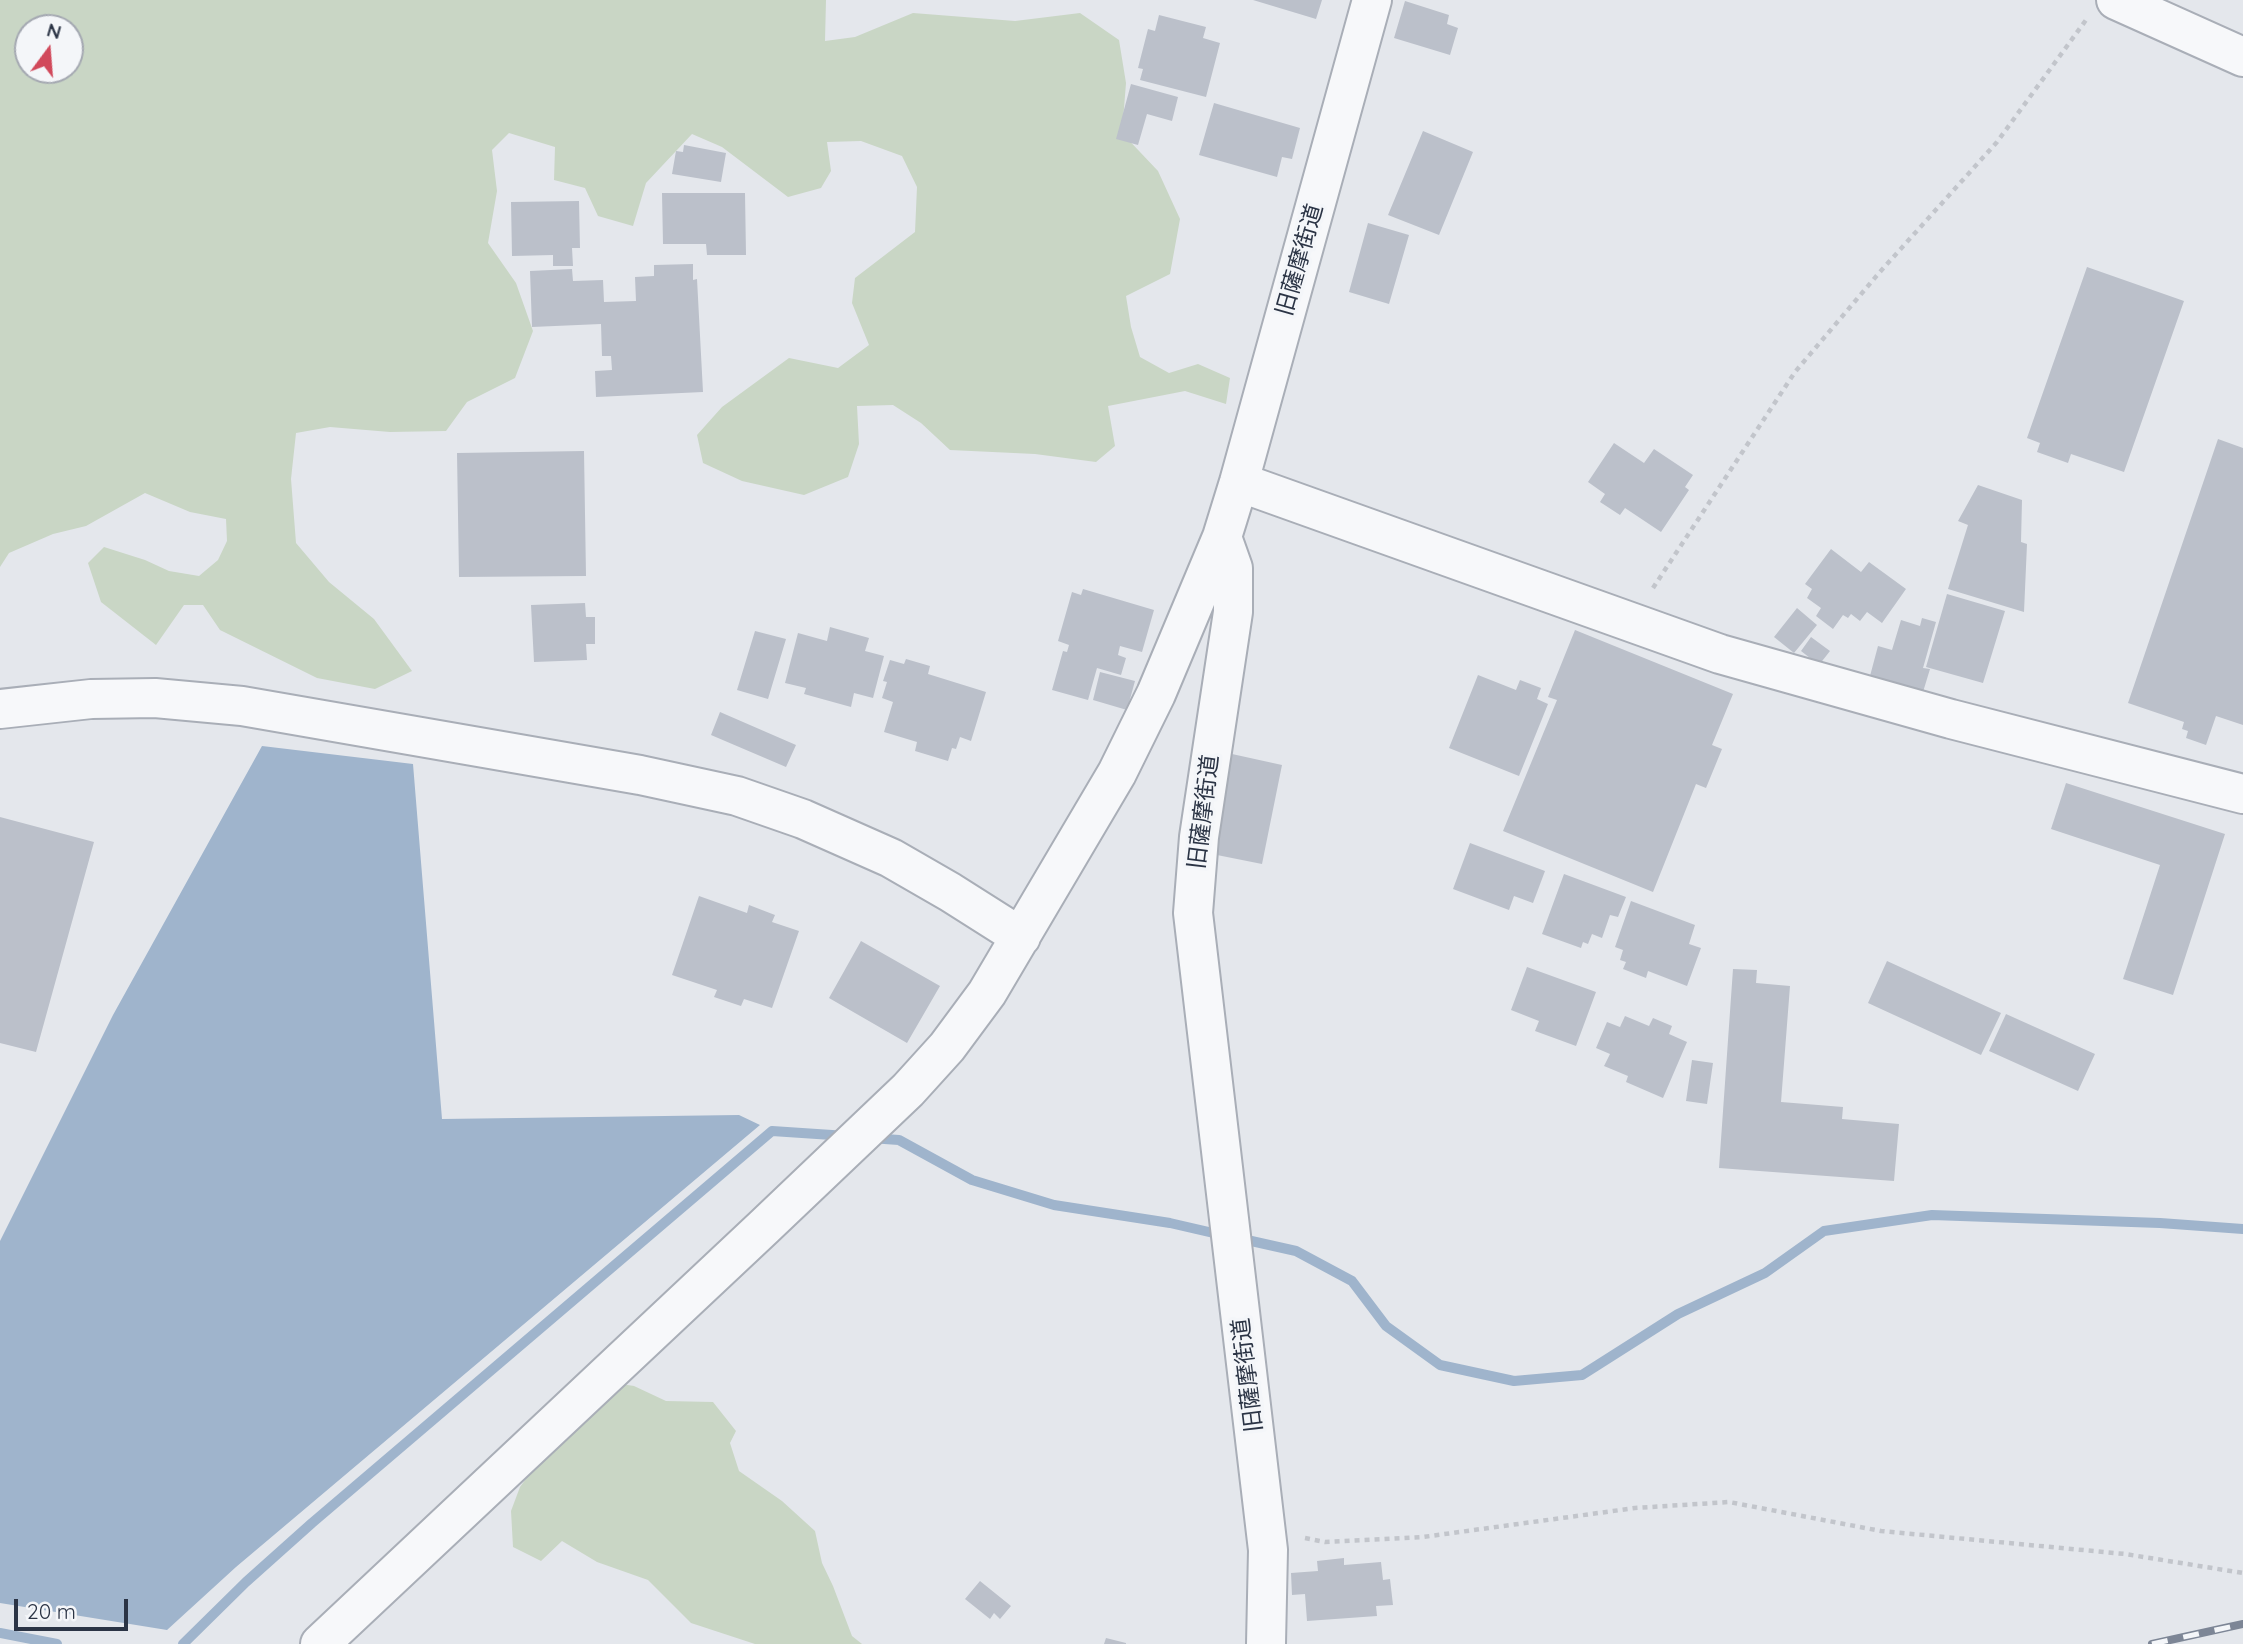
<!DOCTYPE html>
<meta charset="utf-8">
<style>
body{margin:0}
#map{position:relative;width:2243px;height:1644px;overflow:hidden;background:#e4e7ec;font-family:Quicksand,sans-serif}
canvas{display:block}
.north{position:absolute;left:14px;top:14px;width:70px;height:70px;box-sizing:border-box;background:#f4f6f9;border:2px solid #a4a8b1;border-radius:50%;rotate:16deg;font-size:19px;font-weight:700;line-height:28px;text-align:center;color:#2b3445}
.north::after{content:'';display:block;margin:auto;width:24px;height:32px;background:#d1495b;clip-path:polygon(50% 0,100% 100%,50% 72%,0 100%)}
.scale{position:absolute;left:14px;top:1599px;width:114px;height:32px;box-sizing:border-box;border:4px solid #2b3445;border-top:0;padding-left:9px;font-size:21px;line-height:24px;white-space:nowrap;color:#2b3445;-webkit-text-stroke:5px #f4f6f9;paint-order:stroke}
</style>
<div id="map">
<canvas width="2243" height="1644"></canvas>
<div class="north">N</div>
<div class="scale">20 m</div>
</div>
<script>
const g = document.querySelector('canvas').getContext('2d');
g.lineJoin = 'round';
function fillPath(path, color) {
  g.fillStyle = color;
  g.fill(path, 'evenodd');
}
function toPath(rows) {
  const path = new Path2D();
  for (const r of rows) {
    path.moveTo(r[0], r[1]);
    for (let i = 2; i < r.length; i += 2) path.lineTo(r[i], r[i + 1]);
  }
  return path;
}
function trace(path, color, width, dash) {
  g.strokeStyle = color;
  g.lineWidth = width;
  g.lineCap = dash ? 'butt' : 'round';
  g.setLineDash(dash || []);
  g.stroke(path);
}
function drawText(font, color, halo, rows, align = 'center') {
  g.font = font + ' Quicksand,"Noto Sans JP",sans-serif';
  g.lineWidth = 7;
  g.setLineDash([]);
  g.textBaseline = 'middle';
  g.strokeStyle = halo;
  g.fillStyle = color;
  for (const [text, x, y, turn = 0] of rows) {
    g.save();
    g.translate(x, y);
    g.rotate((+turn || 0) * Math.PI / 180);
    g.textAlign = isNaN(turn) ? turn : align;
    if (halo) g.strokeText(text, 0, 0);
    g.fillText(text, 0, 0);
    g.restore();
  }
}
const green = toPath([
 [0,0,826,0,825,41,855,37,913,13,1015,21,1080,13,1119,40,1126,83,1122,133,1158,171,1180,219,1170,274,1126,296,1131,327,1140,357,1169,373,1198,364,1230,378,1226,404,1185,391,1108,406,1115,446,1096,462,1035,454,950,450,921,423,893,405,857,406,859,444,848,477,804,495,742,481,703,463,697,435,722,407,789,358,838,368,869,345,852,303,855,278,915,232,917,187,902,156,861,141,827,142,831,171,821,188,788,197,722,147,692,134,646,183,633,226,598,216,585,188,554,180,555,147,509,133,492,150,497,191,488,243,516,283,533,331,515,378,467,402,446,431,390,432,330,427,296,433,291,479,296,543,329,582,374,619,412,671,375,689,317,678,220,630,203,605,184,605,156,645,101,602,88,563,104,547,145,560,169,571,199,576,218,560,227,541,226,519,190,512,145,493,86,526,53,534,9,553,0,567],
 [28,28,70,28,70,70,28,70],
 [615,1383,634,1386,666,1401,713,1402,736,1431,730,1443,739,1471,782,1501,815,1531,822,1563,833,1586,852,1636,862,1644,755,1644,691,1623,648,1580,597,1562,562,1541,541,1561,513,1547,511,1511,520,1487,570,1418]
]);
const water = toPath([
 [262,746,413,764,442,1119,739,1115,760,1125,236,1567,167,1630,0,1603,0,1241,113,1015]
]);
const stream = toPath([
 [870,1138,899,1140,972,1180,1054,1205,1170,1223,1222,1235],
 [1238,1238,1296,1251,1352,1281,1386,1326,1440,1365,1514,1381,1582,1375,1678,1314,1765,1273,1824,1231,1932,1215,2160,1223,2243,1229],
 [0,1633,57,1644],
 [183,1644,246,1582,312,1523,772,1131,847,1136]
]);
const building = toPath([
 [1253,0,1322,0,1316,19],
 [1405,1,1449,15,1447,24,1458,28,1450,55,1394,38],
 [1159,15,1206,27,1203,38,1220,43,1206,97,1140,80,1143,69,1138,68,1148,29,1155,31],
 [1131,84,1178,97,1172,121,1147,114,1138,145,1116,139],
 [1214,103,1300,128,1292,159,1282,157,1277,177,1199,155],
 [1423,131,1473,152,1439,235,1388,215],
 [684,145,726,153,721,182,672,174,676,151,683,152],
 [662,193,745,193,746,255,707,255,706,244,663,244],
 [579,201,580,248,572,248,573,266,553,266,553,255,512,256,511,202],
 [1368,223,1409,235,1389,304,1349,292],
 [693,264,693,280,697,279,703,392,596,397,595,371,612,370,611,356,602,356,601,324,532,327,530,271,572,269,573,281,603,280,604,302,636,301,635,277,654,276,654,265],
 [2087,267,2184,301,2124,472,2071,454,2068,463,2037,452,2040,443,2027,438],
 [2218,439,2243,448,2243,725,2216,716,2206,745,2186,738,2188,731,2182,729,2184,722,2128,703],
 [1614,443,1644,463,1654,449,1693,475,1685,487,1689,490,1661,532,1625,508,1620,515,1600,502,1605,494,1588,482],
 [584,451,586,576,459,577,457,453],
 [1978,485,2022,500,2021,542,2027,544,2024,612,1948,589,1968,525,1958,521],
 [1831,549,1861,572,1869,562,1906,589,1882,623,1867,612,1860,621,1851,614,1848,618,1843,615,1833,629,1816,616,1821,608,1807,598,1812,589,1805,584],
 [1083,589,1154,610,1142,652,1120,646,1118,655,1126,658,1121,675,1097,668,1088,700,1052,690,1063,651,1067,652,1069,645,1058,641,1072,592,1081,595],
 [1947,594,2005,611,1983,683,1926,667],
 [585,603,586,617,595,617,595,644,586,644,587,660,534,662,531,605],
 [1797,608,1817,625,1794,653,1774,637],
 [1922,618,1936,622,1923,668,1930,669,1923,692,1870,676,1878,646,1892,650,1901,620,1920,626],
 [830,627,869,638,865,651,884,656,873,698,854,693,851,707,804,694,806,688,785,683,798,633,827,641],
 [1575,630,1733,694,1712,745,1722,749,1706,788,1696,784,1653,892,1503,831,1557,700,1548,697],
 [755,631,786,639,768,699,737,690],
 [1811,637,1830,651,1819,665,1801,651],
 [906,659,930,666,928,674,986,692,971,741,960,737,956,749,952,748,948,761,915,751,917,742,884,732,893,702,882,698,887,682,883,681,890,660,904,664],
 [1100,672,1135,681,1127,710,1093,700],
 [1478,675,1516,690,1520,680,1541,688,1537,699,1548,704,1519,776,1449,748],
 [720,712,796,745,786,767,711,735],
 [1232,754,1282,765,1262,864,1212,854],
 [2066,783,2225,834,2173,995,2123,979,2160,865,2051,829],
 [0,817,94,842,36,1052,0,1043],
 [1470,843,1545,871,1533,903,1514,896,1509,910,1453,889],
 [1564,874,1626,897,1618,917,1610,915,1602,938,1592,934,1588,944,1583,942,1581,948,1542,934],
 [699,896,747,913,749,905,775,915,772,922,799,931,772,1008,744,999,741,1006,714,997,717,990,672,975],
 [1631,901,1695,925,1689,944,1701,948,1687,986,1648,971,1646,978,1623,969,1626,962,1620,960,1623,950,1615,947],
 [861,941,940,986,907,1043,829,998],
 [1887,961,2001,1013,1981,1055,1868,1003],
 [1527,967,1596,992,1576,1046,1535,1031,1539,1021,1511,1010],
 [1733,969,1757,970,1756,983,1790,986,1781,1102,1843,1107,1842,1119,1899,1124,1894,1181,1719,1168],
 [2006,1014,2095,1054,2078,1091,1989,1051],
 [1625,1016,1649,1026,1653,1018,1672,1026,1669,1034,1687,1042,1663,1098,1626,1082,1628,1076,1604,1066,1610,1054,1596,1048,1607,1022,1620,1027],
 [1692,1060,1713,1063,1707,1104,1686,1101],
 [1344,1558,1344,1565,1381,1562,1383,1580,1390,1579,1393,1605,1376,1606,1377,1616,1307,1621,1305,1594,1292,1595,1291,1573,1318,1571,1317,1561],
 [980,1581,1011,1606,1000,1619,994,1613,990,1619,965,1599],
 [1106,1638,1126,1643,1126,1644,1104,1644]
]);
const path = toPath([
 [1653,588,1795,372,1879,273,1997,142,2086,20],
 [1305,1538,1325,1542,1423,1537,1635,1508,1729,1502,1881,1531,2125,1554,2243,1573]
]);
const minor = toPath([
 [2116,0,2243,57],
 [1239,482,1720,654,1951,719,2243,794],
 [0,709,91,699,155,698,242,706,640,775,737,796,803,819,891,858,950,892,1021,937],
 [320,1644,764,1227,908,1090,947,1047,987,993,1117,773,1156,694,1222,537],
 [1266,1644,1268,1550,1193,913,1199,837,1233,612,1233,568,1222,537,1239,482,1372,0]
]);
const rail = toPath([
 [2152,1644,2243,1624]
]);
const streetNames = [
 ["旧薩摩街道",1300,260,-74],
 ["旧薩摩街道",1204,812,-83],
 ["旧薩摩街道",1248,1375,-97]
];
fillPath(green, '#c9d6c5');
fillPath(water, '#9fb4cc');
trace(stream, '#9fb4cc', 10);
fillPath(building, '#bbc0ca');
trace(minor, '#a9aeb7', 42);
trace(path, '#c2c5cb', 4.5, [5, 5]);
trace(minor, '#f7f8fa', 38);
trace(rail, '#7d8696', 8);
trace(rail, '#f4f6f9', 5, [16]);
drawText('23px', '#2b3445', '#f4f6f9', streetNames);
</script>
